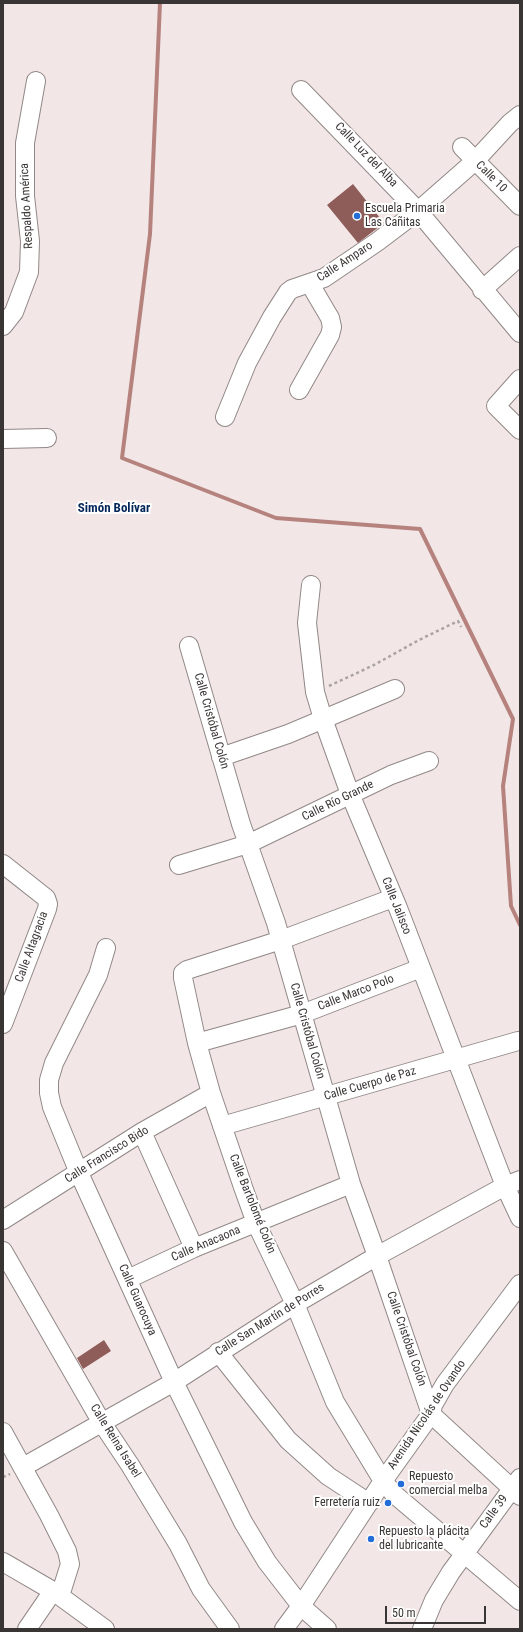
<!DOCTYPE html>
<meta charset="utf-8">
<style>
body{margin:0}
#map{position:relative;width:523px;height:1632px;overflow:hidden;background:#f2e7e6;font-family:"Roboto Condensed",sans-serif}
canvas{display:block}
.frame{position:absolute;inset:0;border:4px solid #3a3535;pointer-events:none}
.scale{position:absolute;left:385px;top:1606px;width:101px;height:18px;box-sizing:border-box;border:2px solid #3a3535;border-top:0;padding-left:5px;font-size:12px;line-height:14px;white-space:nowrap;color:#3a3535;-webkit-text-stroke:3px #fff;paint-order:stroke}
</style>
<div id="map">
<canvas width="523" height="1632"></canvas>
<div class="frame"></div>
<div class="scale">50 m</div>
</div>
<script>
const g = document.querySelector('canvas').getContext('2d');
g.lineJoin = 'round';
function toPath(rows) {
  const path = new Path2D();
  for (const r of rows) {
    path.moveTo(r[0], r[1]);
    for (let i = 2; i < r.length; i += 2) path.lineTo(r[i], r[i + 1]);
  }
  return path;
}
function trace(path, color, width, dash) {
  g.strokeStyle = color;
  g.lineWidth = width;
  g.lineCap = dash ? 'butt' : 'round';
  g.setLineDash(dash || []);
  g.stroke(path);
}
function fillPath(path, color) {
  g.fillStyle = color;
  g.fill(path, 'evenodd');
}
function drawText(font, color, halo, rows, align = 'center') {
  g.font = font + ' "Roboto Condensed",sans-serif';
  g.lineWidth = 4;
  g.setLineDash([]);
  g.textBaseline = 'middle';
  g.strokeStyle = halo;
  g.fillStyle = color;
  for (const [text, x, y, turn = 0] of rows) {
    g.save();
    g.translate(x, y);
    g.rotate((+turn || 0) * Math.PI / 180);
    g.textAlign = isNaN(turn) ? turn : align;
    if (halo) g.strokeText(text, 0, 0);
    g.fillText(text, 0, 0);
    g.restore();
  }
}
const stream = toPath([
 [160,3,150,234,122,458,276,518,420,529,513,719,503,786,511,906,520,925]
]);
const building = toPath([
 [353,184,384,223,358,243,327,205],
 [104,1340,111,1351,83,1369,77,1358]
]);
const path = toPath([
 [329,686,374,665,419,640,458,621,461,627],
 [3,1477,10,1474]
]);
const minor = toPath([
 [301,90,418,211,520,333],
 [462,147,520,206],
 [482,290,520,256],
 [3,326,14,312,29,272,30,241,25,196,25,143,36,81],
 [520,379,496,406,520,430],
 [299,390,330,335,332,327,330,318,310,284],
 [225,417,247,363,272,317,288,292,292,289,324,278,377,242,418,211,475,161,510,123,520,115],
 [3,439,47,438],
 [311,585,307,623,315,692,323,719,350,794,398,908,505,1186,520,1218],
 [189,646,241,824,276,923,351,1184,377,1256,431,1414,520,1496],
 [221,757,288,734,395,689],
 [3,864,46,898,48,904,47,909,3,1024],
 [179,865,248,844,391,775,429,761],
 [393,898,281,940,187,970,183,973,183,978,197,1043,211,1093,243,1187,256,1223,295,1304,335,1402,383,1481,394,1494,520,1601],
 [106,948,98,975,54,1063,49,1080,49,1093,52,1107,79,1173,174,1382,243,1522,267,1562,301,1606,327,1629],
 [197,1043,302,1014,421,968],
 [222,1126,518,1041],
 [142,1132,194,1248],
 [3,1220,142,1132,211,1093],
 [3,1251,102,1423,130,1465,178,1544,201,1589,230,1629],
 [128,1279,194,1248,351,1184],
 [218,1352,288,1440,328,1476,369,1503],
 [3,1432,49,1515,67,1551,70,1564,60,1596],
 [23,1467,174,1382,295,1304,377,1256,505,1186,520,1180],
 [3,1562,53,1591,105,1629],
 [27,1629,53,1591],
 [284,1629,301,1606,383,1481,431,1414,433,1405,445,1384,520,1284],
 [422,1629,434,1600,451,1572,520,1478]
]);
const markers = [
 [357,216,4,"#226dd8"],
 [401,1484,4,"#226dd8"],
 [388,1503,4,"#226dd8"],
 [371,1539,4,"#226dd8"]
];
const streetNames = [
 ["Calle Luz del Alba",366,155,46],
 ["Calle 10",491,177,45],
 ["Respaldo América",27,206,-93],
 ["Calle Amparo",345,262,-33],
 ["Calle Cristóbal Colón",211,721,74],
 ["Calle Río Grande",338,801,-26],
 ["Calle Jalisco",396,906,68],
 ["Calle Altagracia",32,947,-70],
 ["Calle Marco Polo",356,993,-21],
 ["Calle Cristóbal Colón",307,1031,74],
 ["Calle Cuerpo de Paz",370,1084,-16],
 ["Calle Francisco Bido",107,1155,-32],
 ["Calle Bartolomé Colón",252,1204,68],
 ["Calle Anacaona",206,1244,-23],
 ["Calle Guarocuya",137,1300,66],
 ["Calle San Martín de Porres",270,1320,-32],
 ["Calle Cristóbal Colón",406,1339,71],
 ["Avenida Nicolás de Ovando",427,1415,-56],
 ["Calle Reina Isabel",115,1441,58],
 ["Calle 39",494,1512,-54]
];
const poiNames = [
 ["Escuela Primaria",365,209],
 ["Las Cañitas",365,223],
 ["Repuesto",409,1477],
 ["comercial melba",409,1491],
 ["Ferretería ruiz",380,1503,"right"],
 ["Repuesto la plácita",379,1532],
 ["del lubricante",379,1546]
];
const neighbourhoodNames = [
 ["Simón Bolívar",114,509]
];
trace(stream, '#b6827e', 4);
fillPath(building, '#8e5d5a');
trace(minor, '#918887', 20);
trace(path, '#aba3a2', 2.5, [3, 3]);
trace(minor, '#fff', 18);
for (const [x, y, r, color] of markers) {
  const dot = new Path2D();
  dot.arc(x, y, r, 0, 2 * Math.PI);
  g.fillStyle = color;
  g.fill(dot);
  trace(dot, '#fff', 1.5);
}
drawText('12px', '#3a3535', '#fff', streetNames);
drawText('12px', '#3a3535', '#fff', poiNames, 'left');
drawText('bold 13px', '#04275a', '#fff', neighbourhoodNames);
</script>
